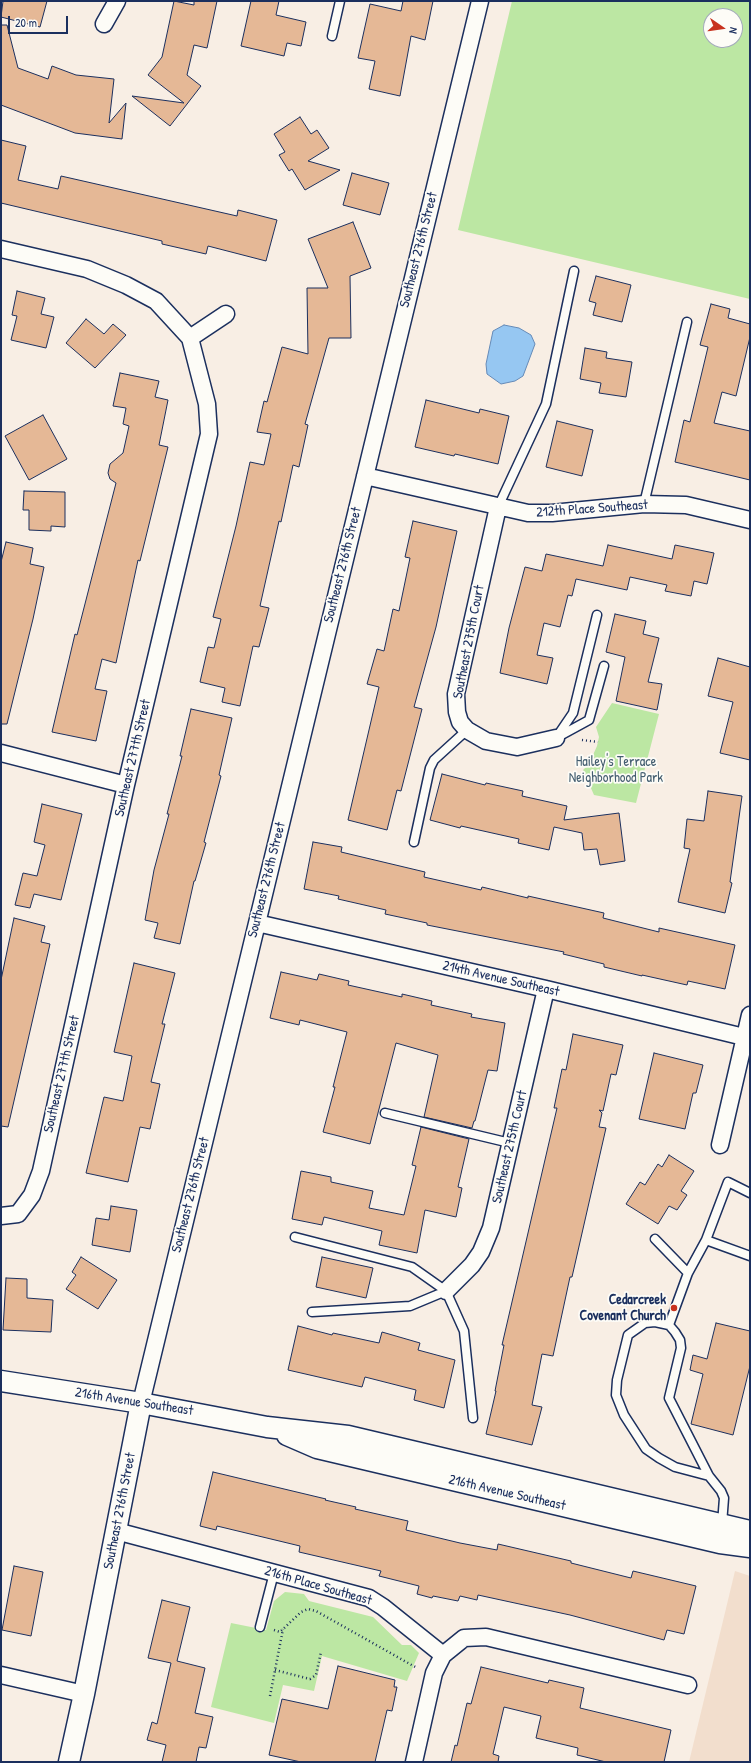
<!DOCTYPE html>
<style>
body{margin:0}
#map{position:relative;width:751px;height:1763px;overflow:hidden;background:#f8eee4;font-family:"Patrick Hand",sans-serif}
canvas{display:block}
.frame{position:absolute;inset:0;border:2px solid #1b2f5e;pointer-events:none}
.north{position:absolute;left:703px;top:8px;width:40px;height:40px;box-sizing:border-box;background:#fdfcf7;border:1px solid #a3aaba;border-radius:50%;rotate:103deg;font-size:11px;font-weight:700;line-height:16px;text-align:center;color:#1b2f5e}
.north::after{content:'';display:block;margin:auto;width:14px;height:18px;background:#c8321e;clip-path:polygon(50% 0,100% 100%,50% 72%,0 100%)}
.scale{position:absolute;left:8px;top:16px;width:60px;height:18px;box-sizing:border-box;border:2px solid #1b2f5e;border-top:0;padding-left:5px;font-size:12px;line-height:14px;white-space:nowrap;color:#1b2f5e;-webkit-text-stroke:3px #fdfcf7;paint-order:stroke}
</style>
<div id="map">
<canvas width="751" height="1763"></canvas>
<div class="frame"></div>
<div class="north">N</div>
<div class="scale">20 m</div>
</div>
<script>
const g = document.querySelector('canvas').getContext('2d');
g.lineJoin = 'round';
function fillPath(path, color) {
  g.fillStyle = color;
  g.fill(path, 'evenodd');
}
function toPath(rows) {
  const path = new Path2D();
  for (const r of rows) {
    path.moveTo(r[0], r[1]);
    for (let i = 2; i < r.length; i += 2) path.lineTo(r[i], r[i + 1]);
  }
  return path;
}
function trace(path, color, width, dash) {
  g.strokeStyle = color;
  g.lineWidth = width;
  g.lineCap = dash ? 'butt' : 'round';
  g.setLineDash(dash || []);
  g.stroke(path);
}
function drawText(font, color, halo, rows, align = 'center') {
  g.font = font + ' "Patrick Hand",sans-serif';
  g.lineWidth = 3.5;
  g.setLineDash([]);
  g.textBaseline = 'middle';
  g.strokeStyle = halo;
  g.fillStyle = color;
  for (const [text, x, y, turn = 0] of rows) {
    g.save();
    g.translate(x, y);
    g.rotate((+turn || 0) * Math.PI / 180);
    g.textAlign = isNaN(turn) ? turn : align;
    if (halo) g.strokeText(text, 0, 0);
    g.fillText(text, 0, 0);
    g.restore();
  }
}
const built = toPath([
 [735,1571,750,1576,750,1762,689,1762]
]);
const green = toPath([
 [512,1,750,1,750,299,458,230],
 [711,16,735,16,735,40,711,40],
 [612,703,659,714,636,803,594,795,583,770,589,764,597,746,599,737,596,727],
 [285,1592,304,1594,309,1601,373,1617,402,1645,411,1645,419,1653,407,1681,322,1656,314,1691,283,1685,274,1723,211,1707,231,1623,266,1630,274,1601]
]);
const water = toPath([
 [504,325,519,328,531,335,535,344,523,376,515,381,501,384,487,374,486,364,493,331,504,325]
]);
const building = toPath([
 [3,1,47,1,40,27,1,17,3,1],
 [174,1,194,5,194,1,217,1,207,48,194,45,187,75,201,86,170,126,132,96,184,103,148,75,162,57,174,1],
 [251,1,279,1,276,15,306,22,301,46,287,43,284,56,241,46,251,1],
 [403,1,433,1,425,40,411,36,400,96,369,89,375,61,358,58,370,4,401,11,403,1],
 [1,25,7,25,18,68,48,79,52,66,76,75,114,79,109,123,126,103,122,139,75,133,1,105,1,25],
 [300,117,311,134,317,130,329,148,308,161,340,170,305,190,292,169,289,171,279,155,285,152,274,134,300,117],
 [1,140,26,146,18,180,58,189,61,176,237,216,238,210,277,220,266,261,208,246,206,254,162,244,162,241,1,203,1,140],
 [352,173,389,183,380,215,343,205,352,173],
 [353,222,371,268,350,276,351,338,329,338,305,424,308,425,299,467,293,465,281,522,279,521,260,606,269,608,259,647,253,646,240,706,222,702,225,688,200,682,208,647,214,648,221,619,213,617,236,526,250,462,264,465,271,434,257,432,264,401,267,402,282,347,308,354,307,288,328,288,308,239,353,222],
 [596,276,631,285,622,322,593,315,596,303,589,301,596,276],
 [17,291,45,298,41,314,54,317,46,348,11,340,17,316,12,315,17,291],
 [711,304,730,309,728,318,750,324,750,337,736,396,722,392,714,423,750,431,750,480,675,462,684,420,690,422,708,347,700,345,711,304],
 [86,319,104,334,113,324,126,335,95,368,66,343,86,319],
 [585,348,607,352,606,358,632,362,626,397,599,393,601,383,580,379,585,348],
 [120,373,159,381,155,397,168,400,159,445,168,447,140,561,138,560,116,663,102,659,95,689,107,691,96,741,52,732,75,634,77,635,116,483,110,479,108,473,110,464,123,453,129,426,123,424,126,408,113,406,120,373],
 [426,400,479,413,480,409,509,416,498,464,455,454,454,456,415,447,426,400],
 [43,415,67,459,29,480,5,436,43,415],
 [557,421,593,430,582,476,546,467,557,421],
 [24,491,65,492,65,527,51,526,51,531,29,530,29,510,23,510,24,491],
 [413,521,457,531,436,627,414,707,422,709,401,791,397,790,387,830,348,820,379,687,367,684,377,649,384,651,393,609,399,611,410,558,405,557,413,521],
 [6,542,33,548,30,564,44,567,33,619,7,724,1,724,1,562,6,542],
 [608,545,672,559,675,545,714,553,707,584,694,581,691,596,665,591,667,585,630,577,627,590,576,579,572,596,568,595,560,627,544,623,537,655,553,658,547,684,500,673,509,628,525,567,542,571,546,554,603,566,608,545],
 [615,614,646,621,643,634,659,638,648,682,662,684,657,710,616,701,625,657,606,652,615,614],
 [718,658,750,667,750,760,720,753,733,702,708,696,718,658],
 [191,709,232,718,219,775,221,776,204,842,206,843,195,881,194,881,180,944,154,938,158,923,145,920,154,870,169,814,167,814,182,756,180,756,191,709],
 [442,774,485,785,486,783,523,791,522,796,567,806,564,820,619,813,625,861,600,865,597,849,584,850,582,833,554,827,549,850,518,843,519,839,461,826,460,828,430,820,442,774],
 [708,791,742,796,730,882,732,883,725,913,678,902,690,849,684,848,687,819,704,821,708,791],
 [42,804,82,814,61,900,34,894,30,908,15,905,23,873,37,876,45,845,34,842,42,804],
 [313,842,342,847,341,852,425,872,424,877,481,890,482,887,528,898,528,896,604,913,603,918,659,932,659,928,735,945,725,989,688,981,687,985,642,975,642,976,604,967,604,964,563,954,564,952,427,925,427,923,385,914,386,910,338,899,339,896,304,889,313,842],
 [14,918,45,926,41,942,50,944,8,1127,1,1126,1,980,14,918],
 [134,963,175,973,162,1024,165,1024,151,1082,160,1084,150,1129,140,1127,128,1182,86,1173,104,1097,123,1101,132,1056,114,1052,134,963],
 [281,972,317,980,319,974,349,981,348,985,402,997,402,994,432,1001,431,1005,472,1014,471,1017,505,1023,497,1071,488,1070,475,1121,474,1121,472,1128,424,1117,438,1055,396,1043,370,1144,323,1132,335,1087,333,1087,347,1032,300,1020,299,1025,270,1018,281,972],
 [573,1034,623,1045,616,1075,611,1074,603,1111,599,1110,602,1113,599,1127,606,1128,580,1242,572,1277,570,1277,553,1356,542,1354,532,1405,542,1407,532,1445,486,1434,496,1391,495,1391,504,1345,502,1345,557,1108,554,1108,562,1069,566,1070,573,1034],
 [654,1053,703,1065,696,1093,693,1093,685,1129,639,1119,654,1053],
 [421,1127,469,1139,458,1187,462,1188,456,1217,425,1210,417,1253,379,1245,382,1231,324,1217,322,1225,292,1219,301,1171,331,1177,331,1182,373,1191,369,1208,404,1215,416,1166,412,1165,421,1127],
 [669,1155,694,1171,681,1191,687,1195,677,1210,669,1206,658,1224,626,1204,640,1182,645,1185,658,1164,662,1167,669,1155],
 [111,1206,137,1210,130,1252,92,1245,96,1218,109,1220,111,1206],
 [81,1257,117,1280,98,1309,66,1289,76,1275,72,1272,81,1257],
 [322,1257,373,1268,366,1298,316,1287,322,1257],
 [6,1278,27,1279,27,1298,53,1300,51,1332,3,1330,6,1278],
 [716,1323,750,1331,750,1366,733,1435,691,1424,703,1374,690,1370,693,1355,707,1359,716,1323],
 [298,1326,332,1335,333,1333,379,1343,382,1332,420,1343,418,1350,455,1360,444,1408,414,1400,416,1390,365,1377,362,1387,288,1370,298,1326],
 [213,1472,326,1499,325,1500,356,1507,355,1509,408,1521,406,1530,460,1543,497,1550,498,1544,571,1561,571,1563,631,1578,633,1571,696,1586,684,1634,667,1630,664,1640,570,1615,478,1595,477,1600,460,1596,458,1601,433,1596,432,1598,417,1594,419,1586,379,1576,381,1571,299,1552,300,1546,217,1526,216,1530,200,1526,213,1472],
 [14,1566,43,1572,31,1636,2,1630,14,1566],
 [162,1600,190,1607,177,1661,205,1668,195,1713,213,1717,206,1748,199,1747,196,1762,162,1762,166,1745,147,1740,152,1722,157,1724,171,1663,148,1658,162,1600],
 [338,1666,395,1680,394,1687,397,1687,392,1711,387,1710,375,1762,301,1762,269,1755,282,1699,328,1709,338,1666],
 [481,1667,548,1683,549,1680,584,1688,580,1708,671,1730,664,1762,606,1762,577,1755,578,1748,536,1738,541,1716,504,1707,493,1754,499,1756,498,1762,451,1762,455,1745,457,1746,467,1703,471,1704,481,1667]
]);
const path = toPath([
 [582,740,598,742],
 [274,1630,280,1632,301,1612,308,1609,316,1611,417,1668],
 [275,1670,310,1679,316,1675,321,1652],
 [270,1696,283,1629]
]);
const service = toPath([
 [332,36,340,1],
 [644,504,687,322],
 [498,507,546,404,574,271],
 [597,615,573,713,556,738,589,720,604,666],
 [414,842,430,768,434,760,467,730],
 [385,1113,510,1143],
 [750,1193,728,1182,706,1240,750,1256],
 [295,1237,412,1267,446,1291,410,1306,312,1312],
 [655,1239,688,1273],
 [706,1240,688,1273,669,1325,655,1322,645,1323,628,1335,617,1380,616,1395,624,1415,646,1449,659,1458,675,1467,709,1476],
 [446,1291,464,1331,473,1418],
 [669,1325,675,1332,680,1340,681,1348,669,1398,709,1476,721,1491,724,1498,722,1524],
 [260,1627,274,1573]
]);
const minor = toPath([
 [104,24,117,1],
 [1,249,87,269,126,285,156,301,190,338,207,404,209,434,126,785,41,1171,32,1195,18,1214,1,1216],
 [190,338,226,314],
 [365,476,528,513,552,513,644,504,686,505,750,520],
 [498,507,456,694,457,712,460,722,467,730,486,741,517,747,556,738],
 [1,753,126,785],
 [257,923,546,989,744,1037],
 [720,1145,750,1015],
 [446,1291,472,1265,481,1252,491,1228,546,989],
 [141,1403,480,1],
 [116,1531,369,1598,383,1607,443,1655],
 [1,1675,84,1694],
 [414,1762,434,1673,443,1655,464,1638,486,1637,688,1685]
]);
const tertiary = toPath([
 [1,1381,141,1403,267,1427,348,1436,750,1531],
 [287,1435,317,1448,720,1543,750,1547],
 [69,1762,84,1694,141,1403]
]);
const markers = [
 [674,1308,4,"#c8321e"]
];
const streetNames = [
 ["Southeast 276th Street",419,250,-76],
 ["212th Place Southeast",592,509,-4],
 ["Southeast 276th Street",343,565,-76],
 ["Southeast 275th Court",469,642,-79],
 ["Southeast 277th Street",133,758,-77],
 ["Southeast 276th Street",267,880,-76],
 ["214th Avenue Southeast",501,979,13],
 ["Southeast 277th Street",62,1074,-77],
 ["Southeast 275th Court",510,1147,-77],
 ["Southeast 276th Street",191,1195,-76],
 ["216th Avenue Southeast",134,1402,9],
 ["216th Avenue Southeast",507,1493,13],
 ["Southeast 276th Street",120,1511,-79],
 ["216th Place Southeast",318,1586,16]
];
const parkNames = [
 ["Hailey's Terrace",616,762],
 ["Neighborhood Park",616,778]
];
const poiNames = [
 ["Cedarcreek",666,1300],
 ["Covenant Church",666,1316]
];
fillPath(built, '#f2decd');
fillPath(green, '#bce7a3');
fillPath(water, '#96c7f2');
trace(water, '#658ab7', 1);
fillPath(building, '#e5b896');
trace(building, '#1b2f5e', 1);
trace(service, '#1b2f5e', 11);
trace(minor, '#1b2f5e', 19);
trace(tertiary, '#1b2f5e', 23);
trace(path, '#1b2f5e', 2.5, [1, 3]);
trace(service, '#fdfcf7', 8);
trace(minor, '#fdfcf7', 16);
trace(tertiary, '#fdfcf7', 20);
for (const [x, y, r, color] of markers) {
  const dot = new Path2D();
  dot.arc(x, y, r, 0, 2 * Math.PI);
  g.fillStyle = color;
  g.fill(dot);
  trace(dot, '#fdfcf7', 1.5);
}
drawText('14px', '#1b2f5e', '#fdfcf7', streetNames);
drawText('14px', '#435d6f', '#fdfcf7', parkNames);
drawText('bold 14px', '#1b2f5e', '#fdfcf7', poiNames, 'right');
</script>
